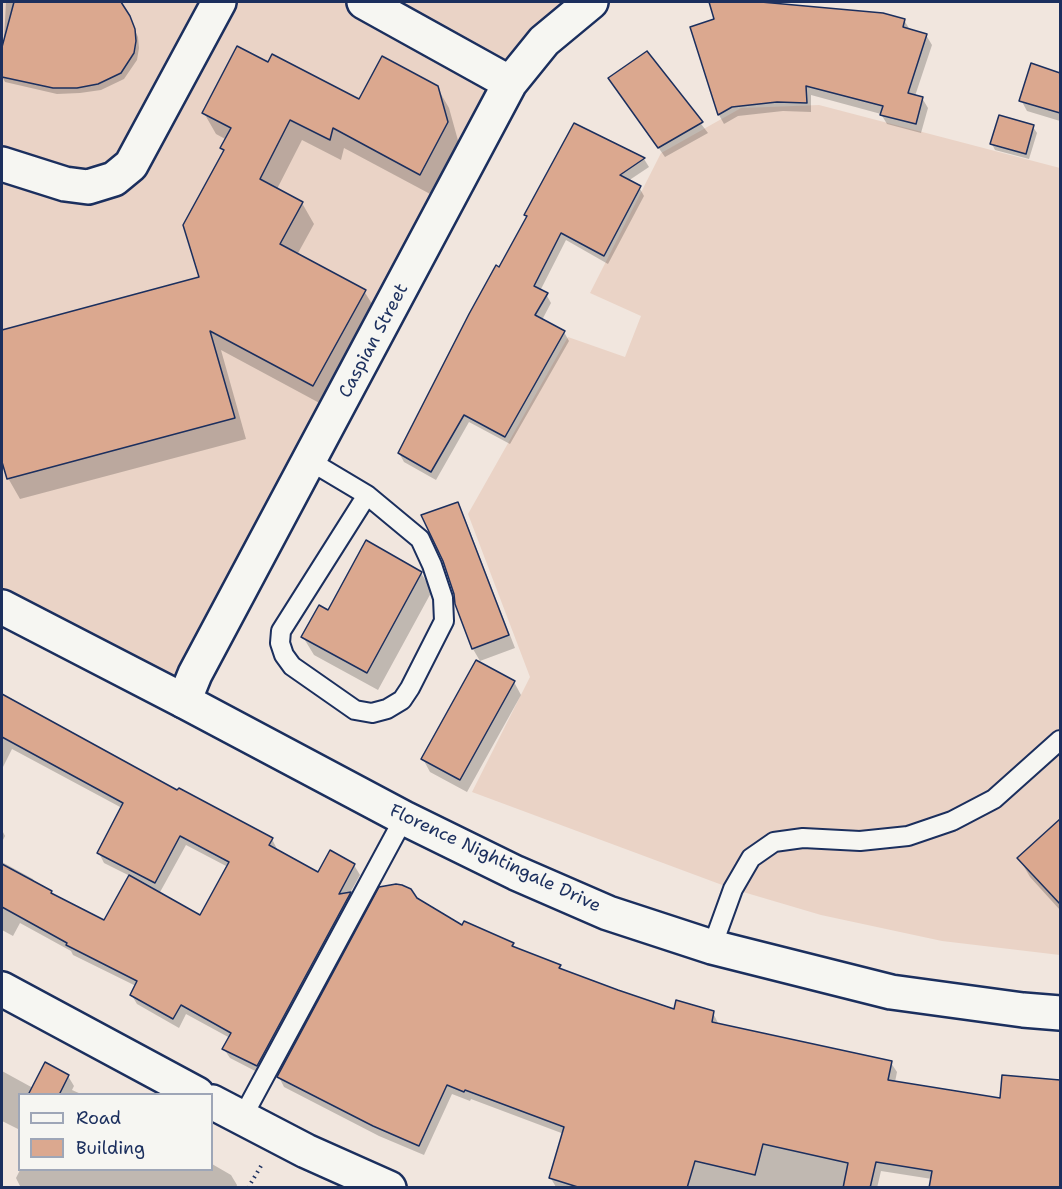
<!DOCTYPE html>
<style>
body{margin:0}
#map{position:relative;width:1062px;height:1189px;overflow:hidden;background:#f1e6de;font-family:"Shantell Sans",sans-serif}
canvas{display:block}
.frame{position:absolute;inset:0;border:3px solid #1b2f5e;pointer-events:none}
.legend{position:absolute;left:18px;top:1093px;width:195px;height:78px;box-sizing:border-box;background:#f6f6f2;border:2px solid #9ea6b7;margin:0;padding:8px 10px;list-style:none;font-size:18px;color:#1b2f5e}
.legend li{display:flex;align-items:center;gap:12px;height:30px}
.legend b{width:30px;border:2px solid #9ea6b7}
</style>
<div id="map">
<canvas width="1062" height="1189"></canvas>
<div class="frame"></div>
<ul class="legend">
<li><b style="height:8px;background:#f6f6f2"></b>Road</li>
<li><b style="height:16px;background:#dba88f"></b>Building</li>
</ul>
</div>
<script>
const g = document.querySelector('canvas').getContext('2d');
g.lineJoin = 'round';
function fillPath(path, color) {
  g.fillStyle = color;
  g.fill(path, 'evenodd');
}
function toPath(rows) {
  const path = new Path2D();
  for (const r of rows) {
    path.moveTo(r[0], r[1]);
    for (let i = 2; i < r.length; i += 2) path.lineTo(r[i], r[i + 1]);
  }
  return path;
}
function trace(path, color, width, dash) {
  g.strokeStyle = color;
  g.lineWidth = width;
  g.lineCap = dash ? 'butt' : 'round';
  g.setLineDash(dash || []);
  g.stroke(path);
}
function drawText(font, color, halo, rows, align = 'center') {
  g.font = font + ' "Shantell Sans",sans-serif';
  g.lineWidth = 5;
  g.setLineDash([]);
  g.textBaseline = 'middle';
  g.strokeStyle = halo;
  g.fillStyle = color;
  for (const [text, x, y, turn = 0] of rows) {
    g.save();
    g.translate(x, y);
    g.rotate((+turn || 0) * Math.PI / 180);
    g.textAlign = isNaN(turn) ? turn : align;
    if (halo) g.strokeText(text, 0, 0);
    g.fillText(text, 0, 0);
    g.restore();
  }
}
const built = toPath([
 [2,2,589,2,543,42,180,700,2,608],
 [819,105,1060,168,1060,955,942,941,821,915,733,889,472,792,530,677,468,514,568,337,625,357,641,316,590,293,661,153,741,108]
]);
const shadow = toPath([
 [6,2,117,2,129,17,138,37,139,48,137,60,124,79,101,90,80,93,57,94,5,82,2,76],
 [904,20,910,30,926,35,932,45,915,96,922,98,928,108,921,133,887,124,881,114,811,95,811,112,783,111,738,116,724,124,719,115,692,28],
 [647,53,708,133,665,157,610,79],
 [268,64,359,101,437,87,449,108,459,144,432,195,344,148,341,160,302,140,277,189,302,203,314,224,297,255,364,291,377,312,325,406,221,350,246,439,20,499,8,478,2,457,2,332,201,278,224,152,222,148,227,140,216,134,204,113],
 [1032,65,1060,74,1060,121,1027,111,1021,100],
 [574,125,644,159,649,167,628,181,639,187,644,196,608,264,566,240,540,291,546,294,551,303,542,320,564,332,569,341,510,444,469,422,436,480,404,462,399,453,527,218,526,215],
 [1033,127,1037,133,1029,159,995,150,992,144],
 [457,503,464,516,515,648,480,661,473,649,456,603,455,594,444,561],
 [421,573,432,591,378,690,314,655,303,637,328,612],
 [514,682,521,695,467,792,430,772,423,759],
 [2,695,178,792,272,839,277,849,276,850,319,874,330,852,354,865,360,875,350,893,356,903,263,1075,230,1058,224,1049,230,1038,186,1014,179,1028,137,1004,131,994,136,986,73,955,71,951,20,923,13,936,2,930,2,862,33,879,36,884,51,892,53,896,105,922,130,876,104,863,99,853,122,808,12,749,2,769],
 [186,845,228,867,201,917,159,894],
 [1060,821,1060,910,1030,877,1019,858],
 [2,830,5,836,2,842],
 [416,899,463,927,513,944,515,949,560,967,562,971,675,1011,713,1013,719,1025,891,1063,897,1072,895,1082,1001,1099,1002,1097,1060,1102,1060,1188,931,1188,932,1179,881,1171,877,1188,556,1187,550,1177,564,1134,471,1099,470,1101,452,1094,424,1155,379,1136,284,1087,279,1077],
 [2,1071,33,1088,68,1076,74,1086,72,1090,81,1094,20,1094,20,1130,2,1121],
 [212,1164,231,1175,237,1185,236,1188,21,1188,16,1178,20,1170,212,1170]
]);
const building = toPath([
 [14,2,121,2,130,16,135,29,136,41,134,53,121,73,98,84,77,88,53,88,2,77,2,47,14,2],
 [709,2,761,2,883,13,905,19,903,27,927,34,908,93,923,97,916,124,880,115,883,106,806,86,807,103,777,102,732,107,718,115,690,27,714,19,709,2],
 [237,46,268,62,272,54,359,99,382,56,438,86,448,122,420,175,333,128,330,140,290,120,260,179,303,202,280,244,366,290,313,386,210,331,235,418,7,479,2,462,2,330,199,277,183,225,224,150,220,148,231,128,202,113,237,46],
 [647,51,703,122,658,148,608,78,647,51],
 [1031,63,1060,73,1060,113,1019,101,1031,63],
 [999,115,1034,125,1026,154,990,144,999,115],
 [574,123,645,158,620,175,641,186,604,256,561,233,534,286,548,293,535,315,565,331,505,437,464,415,431,472,398,453,469,314,496,265,499,267,527,216,524,215,574,123],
 [458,502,509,635,472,649,455,604,454,594,443,561,421,515,458,502],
 [366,540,422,572,367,673,301,637,319,605,328,610,366,540],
 [476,660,515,681,460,780,421,759,476,660],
 [2,694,177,790,179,788,273,838,269,845,318,872,330,850,355,864,339,894,351,892,257,1066,222,1049,231,1033,181,1005,173,1019,130,995,137,981,66,945,67,943,2,907,2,864,52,891,51,893,104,920,129,875,200,915,229,862,180,836,155,883,97,853,123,803,2,737,2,694],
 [1060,819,1060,904,1017,858,1060,819],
 [396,884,402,885,411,889,417,898,462,925,464,921,514,943,512,946,561,965,559,968,618,990,674,1009,676,1000,714,1011,712,1022,892,1061,888,1080,1000,1098,1002,1075,1060,1080,1060,1188,929,1188,932,1171,876,1162,870,1188,843,1188,848,1163,763,1144,755,1175,695,1161,687,1188,581,1188,549,1178,564,1127,465,1090,464,1092,447,1085,419,1146,373,1126,277,1077,379,887,396,884],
 [45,1062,69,1075,59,1095,28,1095,45,1062]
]);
const path = toPath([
 [248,1188,261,1166]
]);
const lane = toPath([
 [310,461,367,495],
 [367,495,420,539,432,565,443,598,444,621,410,688,402,700,387,709,372,713,355,710,292,666,284,655,280,643,281,631,367,495],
 [712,947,733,889,751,858,774,842,803,838,860,841,908,836,952,821,994,799,1060,740],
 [242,1118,404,818]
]);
const street = toPath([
 [364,2,510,83],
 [2,164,65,184,88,187,114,179,131,165,219,2],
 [184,701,195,674,510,83,544,41,591,2],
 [2,989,197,1094],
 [212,1102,306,1151,389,1188]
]);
const secondary = toPath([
 [2,607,184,701,404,818,516,873,608,913,712,947,891,992,1023,1010,1060,1013]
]);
const streetNames = [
 ["Caspian Street",374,341,-62],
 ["Florence Nightingale Drive",495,859,25]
];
fillPath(built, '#ead3c6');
fillPath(shadow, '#0003');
fillPath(building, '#dba88f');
trace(building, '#1b2f5e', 1.5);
trace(lane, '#1b2f5e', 22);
trace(street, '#1b2f5e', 38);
trace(secondary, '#1b2f5e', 38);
trace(path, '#1b2f5e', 4, [1.5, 4.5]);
trace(lane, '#f6f6f2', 18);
trace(street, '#f6f6f2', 33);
trace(secondary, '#f6f6f2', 33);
drawText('18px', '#1b2f5e', '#f6f6f2', streetNames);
</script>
